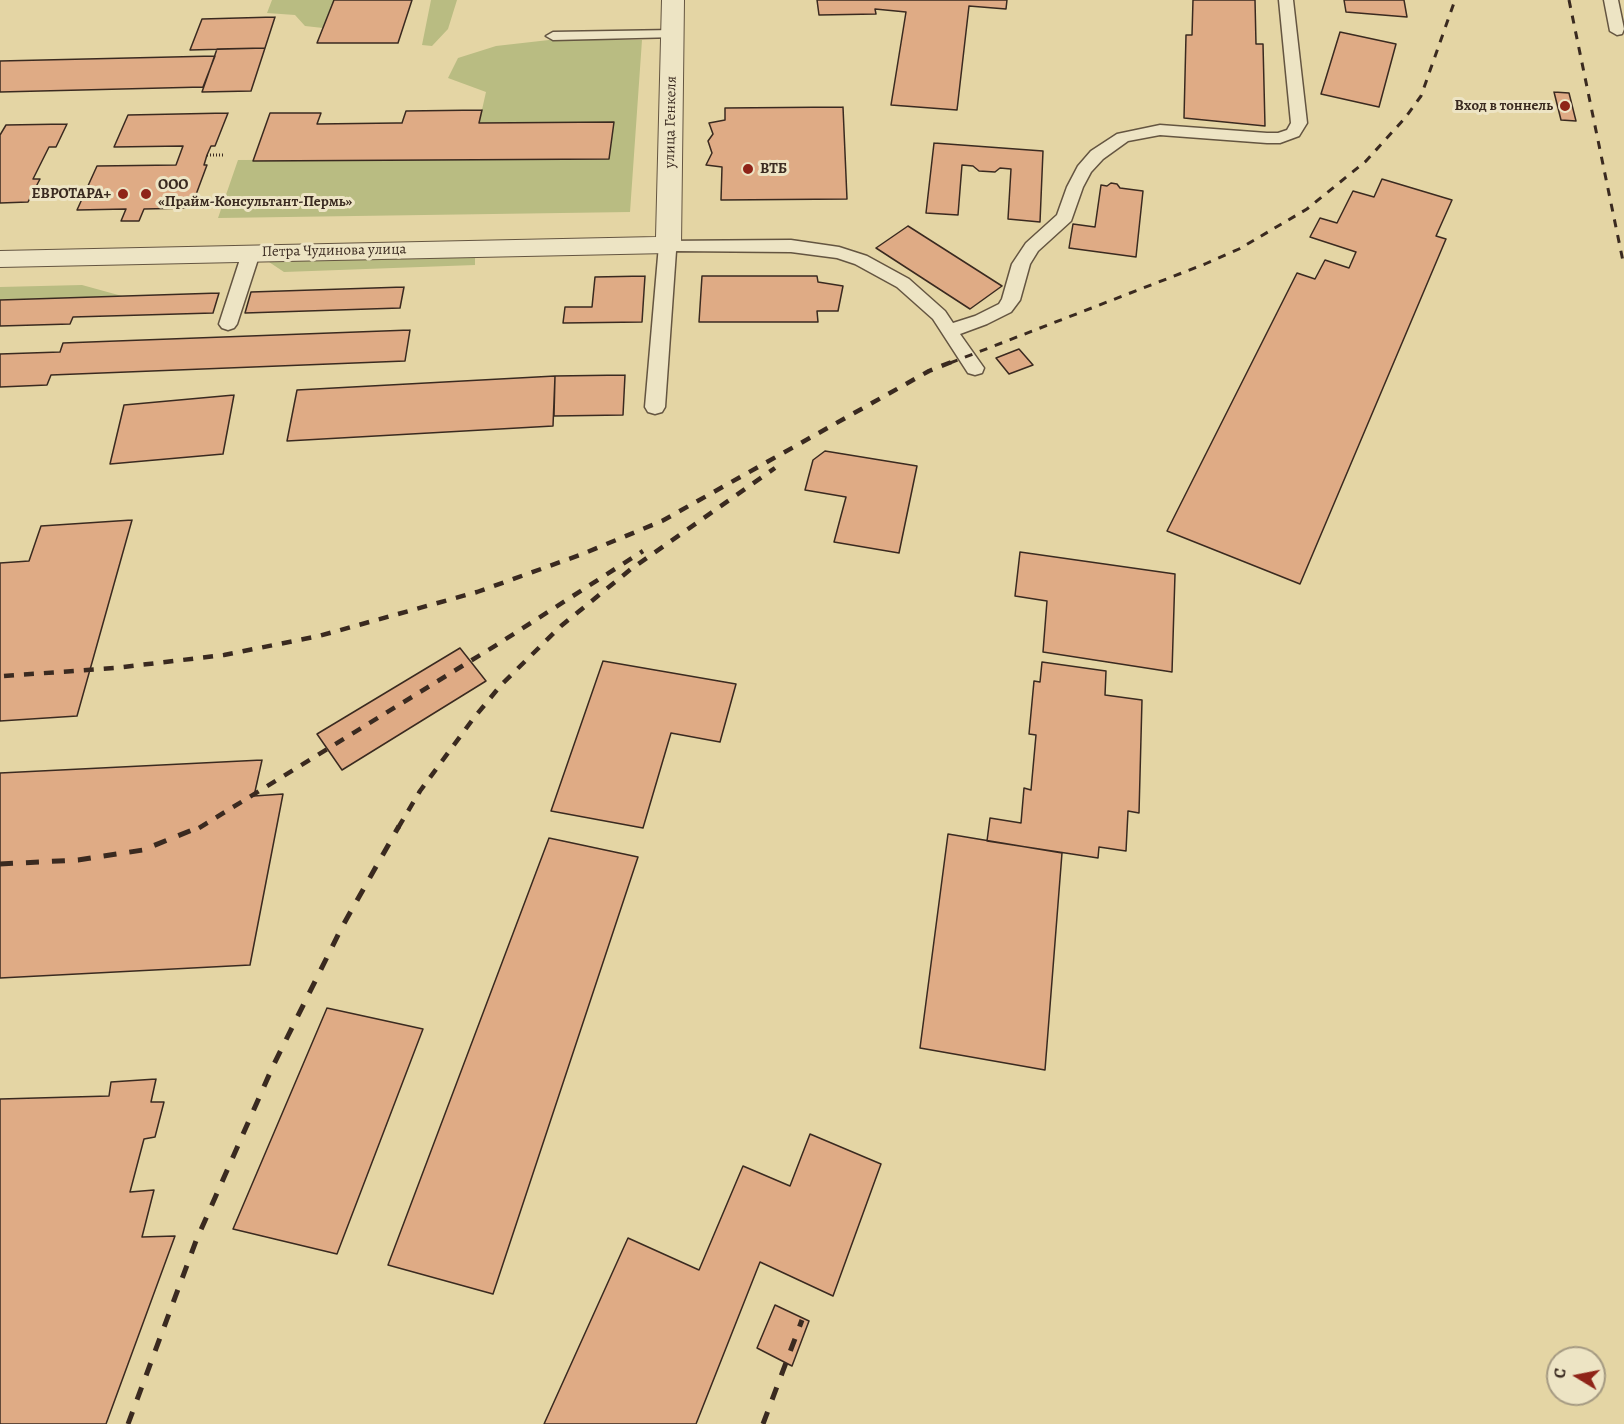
<!DOCTYPE html>
<meta charset="utf-8">
<style>
body{margin:0}
#map{position:relative;width:1624px;height:1424px;overflow:hidden;background:#e4d5a4;font-family:Alegreya,serif}
canvas{display:block}
.north{position:absolute;left:1546px;top:1346px;width:60px;height:60px;box-sizing:border-box;background:#ede4c4;border:2px solid #a59a82;border-radius:50%;rotate:280deg;font-size:16px;font-weight:700;line-height:24px;text-align:center;color:#3a2a20}
.north::after{content:'';display:block;margin:auto;width:21px;height:27px;background:#8f2418;clip-path:polygon(50% 0,100% 100%,50% 72%,0 100%)}
</style>
<div id="map">
<canvas width="1624" height="1424"></canvas>
<div class="north">С</div>
</div>
<script>
const g = document.querySelector('canvas').getContext('2d');
g.lineJoin = 'round';
function fillPath(path, color) {
  g.fillStyle = color;
  g.fill(path, 'evenodd');
}
function toPath(rows) {
  const path = new Path2D();
  for (const r of rows) {
    path.moveTo(r[0], r[1]);
    for (let i = 2; i < r.length; i += 2) path.lineTo(r[i], r[i + 1]);
  }
  return path;
}
function trace(path, color, width, dash) {
  g.strokeStyle = color;
  g.lineWidth = width;
  g.lineCap = dash ? 'butt' : 'round';
  g.setLineDash(dash || []);
  g.stroke(path);
}
function drawText(font, color, halo, rows, align = 'center') {
  g.font = font + ' Alegreya,serif';
  g.lineWidth = 6;
  g.setLineDash([]);
  g.textBaseline = 'middle';
  g.strokeStyle = halo;
  g.fillStyle = color;
  for (const [text, x, y, turn = 0] of rows) {
    g.save();
    g.translate(x, y);
    g.rotate((+turn || 0) * Math.PI / 180);
    g.textAlign = isNaN(turn) ? turn : align;
    if (halo) g.strokeText(text, 0, 0);
    g.fillText(text, 0, 0);
    g.restore();
  }
}
const green = toPath([
 [272,0,334,0,323,28,305,26,295,15,267,13],
 [431,0,457,0,448,29,432,46,422,45],
 [549,40,642,40,630,212,218,218,238,160,609,159,614,122,479,123,486,92,448,78,458,58,496,46],
 [475,254,475,265,284,272,269,262],
 [82,285,122,296,0,300,0,287]
]);
const building = toPath([
 [334,0,412,0,398,43,317,43,334,0],
 [817,0,1007,0,1006,9,969,6,957,110,891,105,906,12,875,9,876,14,819,15,817,0],
 [1193,0,1255,0,1256,44,1263,44,1265,126,1184,118,1186,35,1192,35,1193,0],
 [1344,0,1404,0,1407,17,1346,12,1344,0],
 [275,17,265,48,190,50,202,19,275,17],
 [1340,32,1396,44,1379,107,1321,94,1340,32],
 [265,48,251,91,202,92,217,49,265,48],
 [215,56,203,87,0,92,0,61,215,56],
 [1554,92,1569,93,1576,121,1561,120,1554,92],
 [843,107,847,199,721,200,722,167,706,165,712,153,708,141,713,134,709,123,725,120,725,108,843,107],
 [482,110,479,123,614,122,609,159,253,161,270,113,321,113,317,124,397,123,402,123,406,111,482,110],
 [228,113,215,146,211,146,207,155,204,165,207,165,191,208,144,209,139,221,121,221,126,209,77,210,97,166,176,165,183,146,114,147,128,115,228,113],
 [67,124,56,147,49,147,33,179,40,179,28,202,0,203,0,135,6,125,67,124],
 [934,143,1043,151,1040,222,1008,219,1011,169,1000,168,995,172,979,171,973,166,962,165,958,215,926,213,934,143],
 [1382,179,1452,200,1436,236,1446,239,1300,584,1167,531,1297,273,1315,279,1325,260,1349,268,1356,252,1310,237,1320,218,1337,223,1353,191,1374,197,1382,179],
 [1111,183,1117,184,1120,188,1143,191,1136,257,1069,248,1073,224,1095,227,1101,185,1107,186,1111,183],
 [908,226,1002,286,970,309,876,248,908,226],
 [645,276,642,322,563,323,565,307,592,307,595,277,645,276],
 [702,276,817,276,818,282,843,286,838,311,817,311,818,322,699,322,702,276],
 [404,287,400,308,245,313,251,292,404,287],
 [219,293,213,313,73,317,70,324,0,326,0,300,219,293],
 [410,330,405,361,51,375,47,385,0,387,0,354,60,352,63,343,410,330],
 [1019,349,1033,365,1009,374,996,358,1019,349],
 [625,375,623,415,554,416,555,376,625,375],
 [555,376,553,426,287,441,297,390,555,376],
 [234,395,223,454,110,464,124,405,234,395],
 [825,451,917,466,899,553,834,542,846,497,805,490,813,460,825,451],
 [132,520,77,716,0,721,0,563,29,561,41,526,132,520],
 [1020,552,1175,574,1172,672,1043,652,1047,601,1015,596,1020,552],
 [460,648,486,681,342,770,317,734,460,648],
 [603,661,736,684,720,742,671,733,643,828,551,811,603,661],
 [1042,662,1106,671,1105,695,1142,700,1139,813,1128,811,1126,851,1099,847,1098,858,987,841,990,818,1021,823,1024,788,1031,790,1036,735,1029,734,1034,681,1040,682,1042,662],
 [262,760,254,796,283,794,250,965,0,978,0,773,262,760],
 [948,834,1062,853,1045,1070,920,1048,948,834],
 [549,838,638,857,493,1294,388,1265,549,838],
 [327,1008,423,1029,337,1254,233,1229,327,1008],
 [156,1079,151,1102,164,1102,155,1137,144,1139,130,1192,154,1190,142,1237,175,1236,106,1424,0,1424,0,1099,109,1096,111,1082,156,1079],
 [810,1134,881,1164,833,1296,760,1262,696,1424,544,1424,628,1238,699,1270,743,1166,790,1186,810,1134],
 [775,1305,809,1321,792,1366,757,1348,775,1305]
]);
const path = toPath([
 [207,155,225,155]
]);
const service = toPath([
 [1279,0,1293,0,1307,123,1299,136,1280,143,1267,143,1160,135,1128,141,1103,159,1091,172,1083,187,1071,221,1038,251,1030,264,1020,300,1011,312,987,324,960,334,984,368,982,373,975,375,968,373,933,319,897,287,855,264,837,258,791,252,676,251,665,407,662,412,655,414,648,412,645,407,659,245,662,241,791,240,839,247,867,256,909,279,945,311,953,323,975,316,999,304,1002,299,1012,264,1026,243,1057,215,1067,187,1078,166,1091,151,1117,134,1160,125,1267,133,1278,133,1287,130,1291,123,1279,0],
 [1604,0,1618,0,1624,29,1622,34,1617,35,1610,31,1604,0],
 [673,30,680,34,678,37,553,40,546,36,553,32,673,30],
 [251,247,257,249,260,253,237,324,234,328,228,330,222,328,219,324,242,253,245,249,251,247]
]);
const minor = toPath([
 [662,0,684,0,681,245,677,251,668,253,0,267,0,251,656,237,662,0]
]);
const railFar2 = toPath([
 [1569,0,1624,266],
 [950,363,1205,264,1239,249,1307,209,1366,161,1405,118,1421,96,1455,0]
]);
const railFar1 = toPath([
 [4,676,115,668,224,655,319,636,477,592,580,555,662,521,929,371,954,361],
 [199,828,498,644,643,551],
 [398,828,420,791,473,719,501,685,561,626,631,569,775,468]
]);
const rail = toPath([
 [0,864,78,860,143,850,202,826],
 [128,1424,196,1241,273,1066,342,927,399,826],
 [763,1424,802,1320]
]);
const markers = [
 [1565,106,6,"#8f2418"],
 [748,169,6,"#8f2418"],
 [123,194,6,"#8f2418"],
 [146,194,6,"#8f2418"]
];
const farPoinames = [
 ["Вход в тоннель",1553,106],
 ["ВТБ",760,169,"left"],
 ["ООО",158,185,"left"],
 ["«Прайм-Консультант-Пермь»",158,202,"left"],
 ["ЕВРОТАРА+",111,194]
];
const farStreetnames = [
 ["улица Генкеля",671,122,-89],
 ["Петра Чудинова улица",334,251,-1]
];
fillPath(green, '#b9bc82');
fillPath(building, '#dfab85');
trace(building, '#3a2a20', 1.5);
trace(service, '#645541', 3);
trace(minor, '#645541', 2);
trace(path, '#3a2a20', 3, [1, 2]);
fillPath(service, '#ede4c4');
fillPath(minor, '#ede4c4');
trace(railFar2, '#3a2a20', 3, [8, 8]);
trace(railFar1, '#3a2a20', 4.5, [10, 10]);
trace(rail, '#3a2a20', 5, [13, 13]);
for (const [x, y, r, color] of markers) {
  const dot = new Path2D();
  dot.arc(x, y, r, 0, 2 * Math.PI);
  g.fillStyle = color;
  g.fill(dot);
  trace(dot, '#ede4c4', 2);
}
drawText('bold 15px', '#3a2a20', '#ede4c4', farPoinames, 'right');
drawText('15px', '#3a2a20', '#ede4c4', farStreetnames);
</script>
